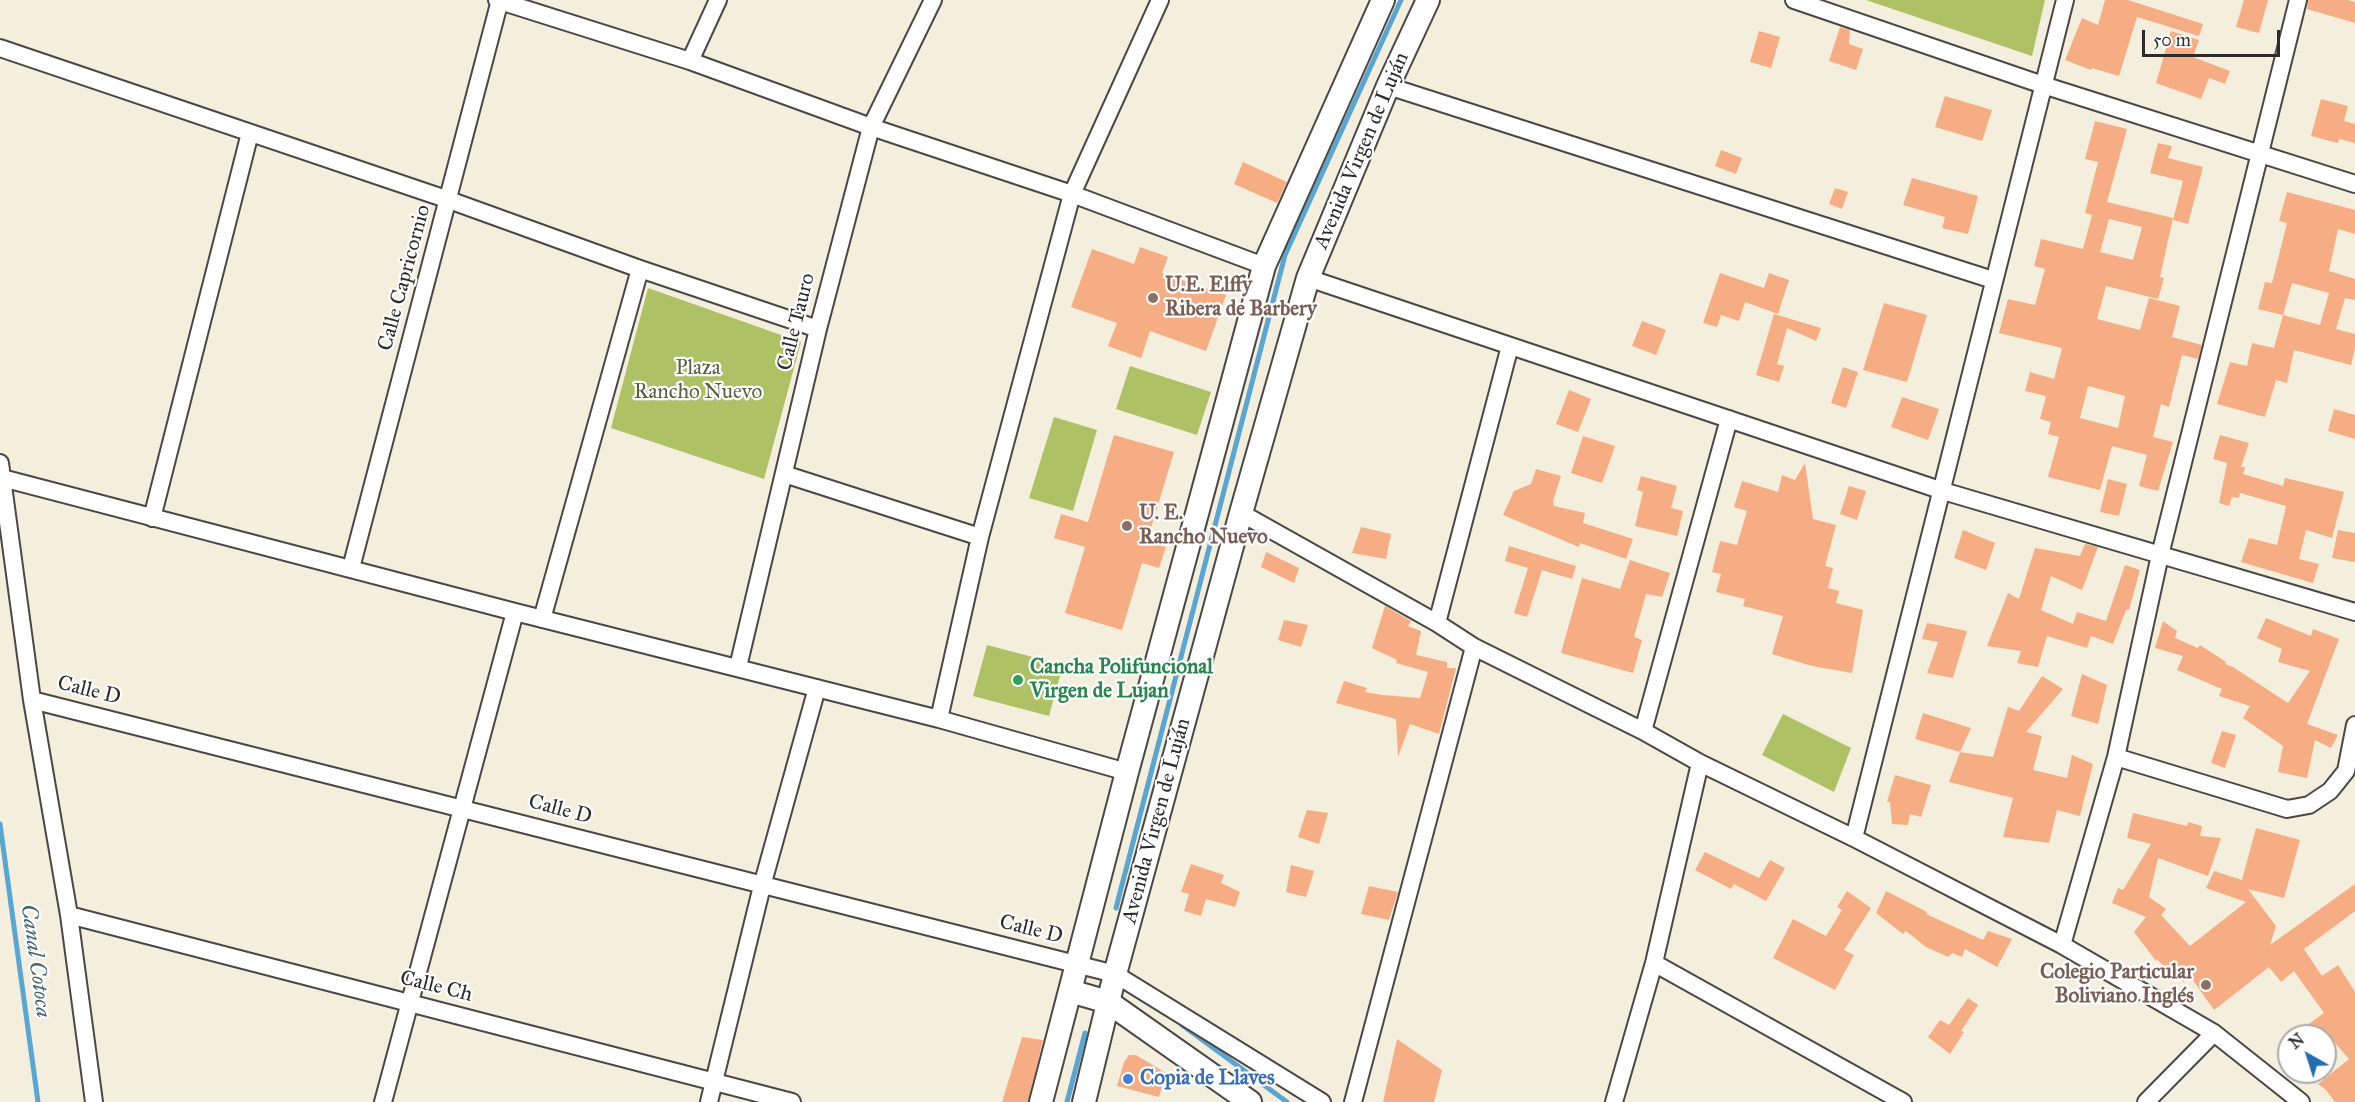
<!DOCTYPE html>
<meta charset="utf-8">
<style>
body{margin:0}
#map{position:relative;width:2355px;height:1102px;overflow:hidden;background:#f4efdd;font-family:"IM FELL Great Primer",serif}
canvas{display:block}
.north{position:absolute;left:2277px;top:1024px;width:60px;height:60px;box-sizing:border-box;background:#fff;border:2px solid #aaa;border-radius:50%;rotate:321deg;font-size:16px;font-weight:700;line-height:24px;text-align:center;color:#2b2b2b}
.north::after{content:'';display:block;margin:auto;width:21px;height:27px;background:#1f6fb2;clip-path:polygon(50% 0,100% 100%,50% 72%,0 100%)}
.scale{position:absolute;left:2142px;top:30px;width:138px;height:27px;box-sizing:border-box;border:3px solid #2b2b2b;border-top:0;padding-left:8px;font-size:18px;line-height:21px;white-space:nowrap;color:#2b2b2b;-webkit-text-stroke:4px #fff;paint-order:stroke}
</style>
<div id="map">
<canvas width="2355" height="1102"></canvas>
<div class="north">N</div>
<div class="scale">50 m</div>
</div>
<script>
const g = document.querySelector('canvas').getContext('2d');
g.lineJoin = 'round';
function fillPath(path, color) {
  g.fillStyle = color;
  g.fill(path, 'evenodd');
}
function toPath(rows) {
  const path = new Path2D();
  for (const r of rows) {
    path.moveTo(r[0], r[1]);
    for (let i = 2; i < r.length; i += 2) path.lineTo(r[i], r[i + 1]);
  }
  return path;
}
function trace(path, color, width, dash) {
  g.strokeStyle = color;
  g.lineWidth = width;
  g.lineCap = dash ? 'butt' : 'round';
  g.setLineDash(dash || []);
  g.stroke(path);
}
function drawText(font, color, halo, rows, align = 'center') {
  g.font = font + ' "IM FELL Great Primer",serif';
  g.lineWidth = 4.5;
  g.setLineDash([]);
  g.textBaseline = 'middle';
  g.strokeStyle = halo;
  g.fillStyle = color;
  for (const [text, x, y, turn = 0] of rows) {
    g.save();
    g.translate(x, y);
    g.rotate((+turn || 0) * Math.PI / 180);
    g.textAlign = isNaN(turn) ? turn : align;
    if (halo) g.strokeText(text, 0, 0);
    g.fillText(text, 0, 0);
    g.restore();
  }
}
const green = toPath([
 [1866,0,2045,0,2032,56],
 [648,288,801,342,764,479,611,428],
 [1130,366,1211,392,1197,435,1116,409],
 [1054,417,1097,430,1073,511,1029,498],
 [987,645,1063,665,1049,716,973,696],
 [1783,714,1851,748,1834,792,1762,755]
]);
const stream = toPath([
 [0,824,38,1102],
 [1116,908,1285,255,1401,0],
 [1182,1025,1287,1102],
 [1067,1102,1085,1033]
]);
const building = toPath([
 [2105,0,2128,0,2203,24,2199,36,2137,17,2119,76,2092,68,2091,70,2065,60,2082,18,2098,25],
 [2244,0,2268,0,2259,33,2236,27],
 [2308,0,2348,0,2355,2,2355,23,2307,9],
 [1840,27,1850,30,1849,44,1863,49,1856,70,1829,61],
 [1759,31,1780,37,1771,68,1750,62],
 [2171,31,2199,40,2193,57,2230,71,2225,84,2209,78,2201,99,2156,83],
 [1945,96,1992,110,1982,141,1935,127],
 [2321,99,2348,106,2344,121,2355,124,2355,143,2339,139,2338,143,2311,136],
 [2095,121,2127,129,2107,202,2173,218,2160,277,2164,278,2158,299,2106,286,2097,319,2140,330,2149,298,2180,306,2172,337,2202,345,2198,359,2182,355,2169,407,2161,404,2153,437,2173,442,2158,491,2139,486,2147,455,2112,446,2100,490,2048,477,2059,437,2048,434,2051,422,2040,419,2046,396,2025,391,2030,372,2054,379,2062,348,1999,333,2008,299,2035,305,2045,269,2034,266,2041,239,2083,249,2092,215,2085,213,2098,162,2085,159],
 [2109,219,2142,227,2133,260,2100,252],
 [2088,386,2125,396,2118,428,2080,418],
 [2158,143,2172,146,2168,158,2203,167,2188,224,2173,220,2183,181,2150,173],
 [1721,150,1742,158,1736,174,1715,166],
 [1243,162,1287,182,1277,203,1234,184],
 [1912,178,1978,196,1968,234,1942,228,1945,217,1903,205],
 [1835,188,1848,192,1842,209,1829,204],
 [2287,192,2355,210,2355,234,2338,229,2329,271,2355,279,2355,300,2345,298,2336,329,2355,334,2355,348,2351,365,2294,350,2287,383,2276,380,2265,417,2217,404,2230,362,2247,366,2252,343,2274,348,2283,315,2258,309,2265,282,2272,283,2287,223,2279,221],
 [2292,283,2329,293,2320,325,2283,315],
 [1140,247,1168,257,1162,273,1226,295,1206,351,1150,331,1141,358,1108,346,1117,323,1071,307,1092,249,1134,264],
 [1720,273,1764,288,1769,273,1789,280,1778,314,1745,302,1739,321,1721,315,1717,327,1703,323],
 [1884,303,1927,315,1907,382,1863,370],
 [1774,314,1821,328,1816,341,1787,328,1777,364,1784,366,1779,382,1756,375],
 [1642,321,1666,330,1656,355,1632,346],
 [1843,367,1858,372,1846,408,1831,403],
 [1569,390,1591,399,1578,432,1556,424],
 [1902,397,1939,409,1928,440,1891,427],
 [2334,409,2355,415,2355,439,2328,431],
 [1114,435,1174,452,1147,541,1166,547,1159,568,1142,563,1122,630,1065,613,1085,547,1054,538,1061,514,1088,522],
 [2220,435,2249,443,2241,467,2245,467,2243,474,2283,486,2285,478,2344,492,2332,538,2306,530,2299,559,2319,564,2313,583,2241,562,2249,538,2277,545,2286,506,2240,493,2239,498,2232,497,2229,506,2219,503,2227,463,2213,459],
 [1583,436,1615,446,1602,483,1571,473],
 [1805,463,1813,519,1836,525,1825,566,1833,568,1828,588,1839,591,1836,603,1863,610,1852,673,1812,666,1772,654,1783,616,1743,606,1745,599,1716,592,1721,574,1712,572,1720,541,1737,545,1747,511,1734,507,1742,481,1778,492,1782,475,1795,480],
 [1536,469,1561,476,1553,501,1554,506,1585,513,1583,523,1633,539,1626,559,1580,543,1579,547,1503,515,1514,491,1531,484],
 [1641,476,1677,486,1671,508,1683,511,1677,536,1635,526,1643,492,1637,490],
 [2108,479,2127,484,2119,516,2100,512],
 [1849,486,1866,491,1857,520,1840,514],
 [1361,527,1391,534,1386,559,1352,553],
 [1963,530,1995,543,1986,570,1954,558],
 [2338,530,2355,533,2355,562,2332,558],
 [2085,544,2098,547,2082,590,2051,576,2041,610,2073,624,2077,612,2106,621,2125,565,2140,570,2129,610,2126,610,2113,644,2091,636,2087,648,2047,636,2038,667,2017,663,2021,651,1987,646,2008,593,2019,599,2035,548,2080,556],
 [1509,546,1576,566,1572,579,1542,570,1527,617,1514,613,1528,568,1505,561],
 [1266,552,1299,568,1294,583,1261,567],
 [1630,560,1670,573,1662,597,1646,594,1634,637,1642,640,1633,673,1561,653,1582,578,1620,589],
 [1385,606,1411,621,1408,626,1421,631,1416,655,1447,662,1447,668,1456,668,1439,734,1410,724,1398,757,1396,719,1336,703,1344,681,1367,688,1365,692,1382,695,1420,698,1428,672,1396,663,1397,660,1372,648],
 [2266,618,2311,636,2313,629,2339,639,2307,724,2338,735,2331,748,2315,740,2307,778,2278,772,2283,746,2243,718,2250,706,2219,696,2222,689,2177,670,2183,656,2155,648,2163,621,2177,631,2175,638,2198,648,2200,645,2226,662,2225,664,2233,667,2288,703,2310,671,2278,662,2282,649,2257,638],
 [1284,620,1308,625,1301,647,1278,640],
 [1927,623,1967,631,1953,678,1927,673,1938,642,1922,639],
 [2082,674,2107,685,2098,724,2071,716],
 [2042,676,2063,689,2026,732,2042,736,2033,770,2067,778,2072,755,2093,764,2080,816,2057,810,2049,843,2003,837,2013,798,1949,782,1960,752,1993,757,2008,707,2019,711],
 [1923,713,1971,728,1960,752,1915,739],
 [2222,731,2236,735,2225,768,2211,763],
 [1895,775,1931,785,1921,817,1910,814,1908,825,1892,824,1890,802,1887,802],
 [1307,810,1328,813,1319,844,1298,837],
 [2133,813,2187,826,2188,822,2202,826,2200,836,2221,838,2208,876,2158,858,2149,897,2166,909,2161,915,2190,946,2246,902,2206,888,2214,871,2242,880,2256,828,2300,840,2284,898,2248,889,2276,926,2270,945,2355,884,2355,911,2304,949,2322,976,2338,965,2355,992,2355,1102,2335,1102,2326,1090,2318,1084,2349,1059,2329,1036,2292,1036,2324,1013,2294,971,2281,982,2269,967,2214,1010,2190,976,2183,982,2176,972,2172,975,2157,959,2156,961,2134,932,2146,917,2112,903,2118,888,2123,890,2151,844,2127,838],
 [1705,852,1759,878,1770,860,1785,868,1766,901,1734,884,1731,889,1695,870],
 [1191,864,1224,875,1221,883,1240,892,1235,907,1206,899,1201,916,1184,911,1189,894,1181,892],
 [1291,865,1314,871,1306,897,1286,892],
 [1369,886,1398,892,1389,920,1361,914],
 [1847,891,1871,908,1844,950,1854,955,1835,990,1773,958,1793,919,1826,936,1842,910,1837,907],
 [1886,891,1927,912,1926,914,1983,940,1988,931,2012,939,1997,967,1965,949,1962,957,1952,953,1948,957,1926,947,1906,931,1903,934,1876,913],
 [1968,998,1978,1005,1961,1031,1964,1032,1950,1054,1928,1037,1940,1020,1949,1025],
 [1022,1037,1043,1040,1028,1102,1002,1102],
 [1397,1039,1442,1070,1434,1102,1383,1102],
 [1129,1055,1136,1055,1166,1073,1159,1097,1117,1086,1124,1062]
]);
const street = toPath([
 [497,0,690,61,871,127,1072,194,1264,266],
 [1794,0,2043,85,2355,184],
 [0,48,449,200,640,269,818,329],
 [690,61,718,0],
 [1388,86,1993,280],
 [1308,278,1943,491,2355,612],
 [0,463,32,700,69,915,94,1102],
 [784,474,980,537],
 [2,478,515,612,939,719,1127,772],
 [1241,513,1437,623,1474,647,1643,731,1700,763,1854,838,2062,945,2214,1033,2301,1102],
 [152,518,250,133],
 [351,568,500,0],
 [542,619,640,269],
 [1437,623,1510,346],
 [738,667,818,329,871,127,933,0],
 [32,700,1115,974,1322,1102],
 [939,719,980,537,1072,194,1160,0],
 [1643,731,1729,419],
 [2116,757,2287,809,2309,805,2330,791,2346,771,2355,725],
 [1854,838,2065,0],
 [69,915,792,1102],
 [2062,945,2116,757,2160,555,2298,0],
 [1654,963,1903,1102],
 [383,1102,515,612],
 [709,1102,762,886,817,688],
 [1353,1102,1474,647],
 [1614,1102,1654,963,1700,763],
 [2146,1102,2214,1033]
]);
const secondary = toPath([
 [1070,991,1108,1002,1250,1102],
 [1041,1102,1127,772,1264,266,1383,0],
 [1084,1102,1115,974,1241,513,1308,278,1388,86,1428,0]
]);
const markers = [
 [1153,298,6,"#8d6e63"],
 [1127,526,6,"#8d6e63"],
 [1018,680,6,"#2e9e5b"],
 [2206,985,6,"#8d6e63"],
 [1128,1079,6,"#3f7fe0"]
];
const streetNames = [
 ["Avenida Virgen de Luján",1362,151,-67],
 ["Calle Capricornio",405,278,-75],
 ["Calle Tauro",797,322,-76],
 ["Calle D",89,691,14],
 ["Calle D",560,810,15],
 ["Avenida Virgen de Luján",1157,821,-75],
 ["Calle D",1031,930,14],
 ["Calle Ch",436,987,14]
];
const educationNames = [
 ["U.E. Elffy",1165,286],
 ["Ribera de Barbery",1165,310],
 ["U. E.",1139,514],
 ["Rancho Nuevo",1139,538],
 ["Colegio Particular",2194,973,"right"],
 ["Boliviano Inglés",2194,997,"right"]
];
const parkNames = [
 ["Plaza",698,369],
 ["Rancho Nuevo",698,393]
];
const leisureNames = [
 ["Cancha Polifuncional",1030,668],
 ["Virgen de Lujan",1030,692]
];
const shopNames = [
 ["Copia de Llaves",1140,1079]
];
const waterNames = [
 ["Canal Cotoca",35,961,82]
];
fillPath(green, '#aec165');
trace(stream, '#59a6d2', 5);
fillPath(building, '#f6ad83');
trace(street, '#494846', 20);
trace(secondary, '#494846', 26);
trace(street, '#fff', 16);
trace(secondary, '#fff', 22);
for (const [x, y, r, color] of markers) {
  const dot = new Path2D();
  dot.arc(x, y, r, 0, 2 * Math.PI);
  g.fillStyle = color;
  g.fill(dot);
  trace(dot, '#fff', 2);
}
drawText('21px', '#2b2b2b', '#fff', streetNames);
drawText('bold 21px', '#785e54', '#fff', educationNames, 'left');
drawText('21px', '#59603f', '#fff', parkNames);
drawText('bold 21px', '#27864d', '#fff', leisureNames, 'left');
drawText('bold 21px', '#366cbe', '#fff', shopNames, 'left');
drawText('italic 22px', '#406276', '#fff', waterNames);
</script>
